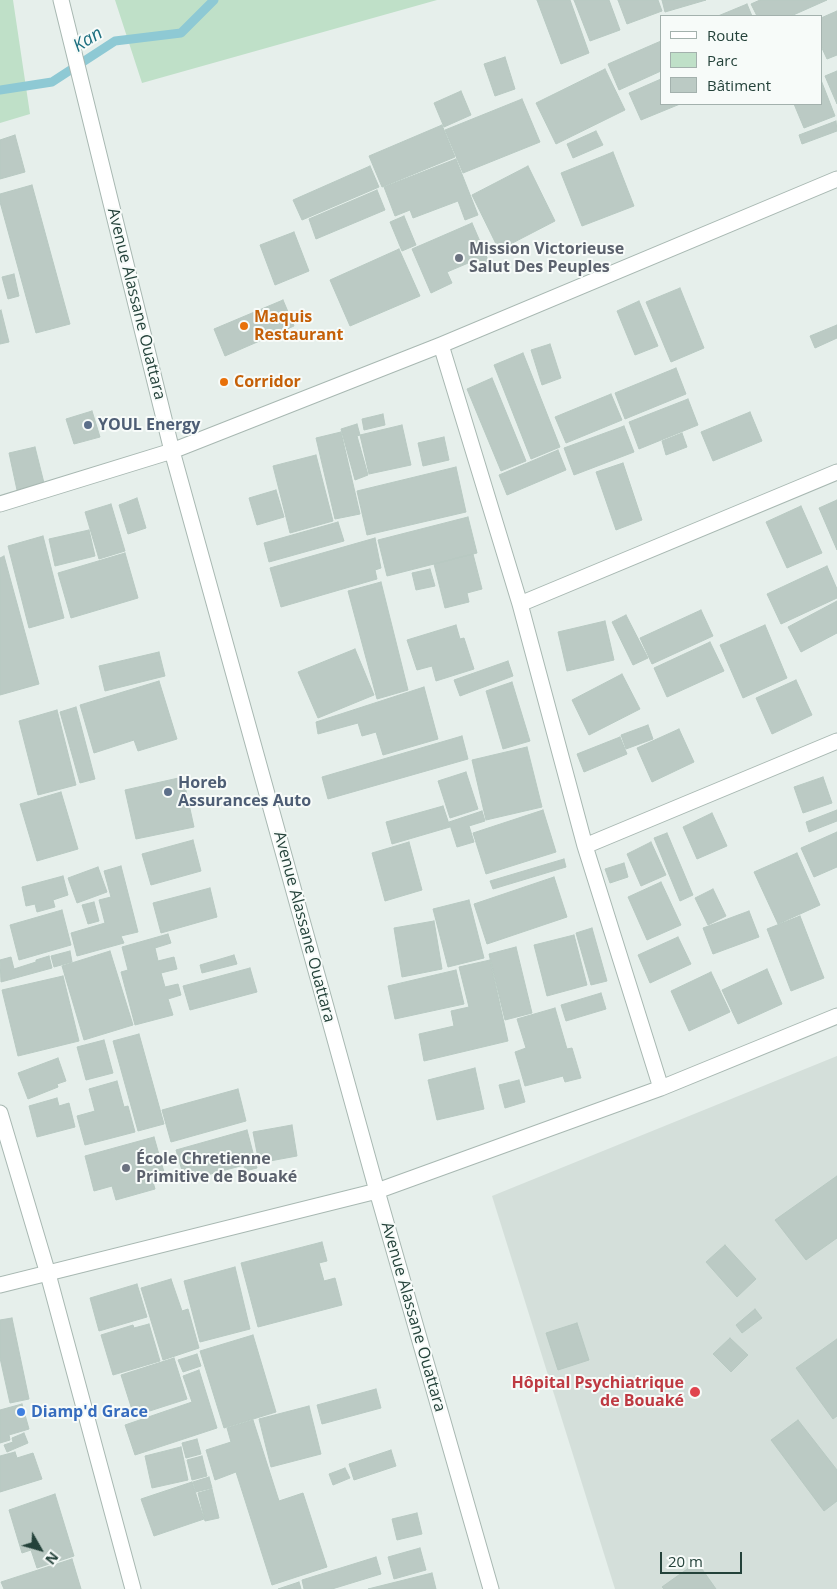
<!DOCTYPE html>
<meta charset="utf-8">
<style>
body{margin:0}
#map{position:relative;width:837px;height:1589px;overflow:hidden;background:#e6efeb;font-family:"Open Sans",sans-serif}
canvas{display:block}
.legend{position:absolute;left:660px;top:15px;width:162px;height:90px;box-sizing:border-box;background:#f7fbf9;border:1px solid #a3b1ad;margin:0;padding:6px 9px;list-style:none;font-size:15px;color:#24423a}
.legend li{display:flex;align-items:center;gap:10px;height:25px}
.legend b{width:25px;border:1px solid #a3b1ad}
.north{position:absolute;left:15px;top:1524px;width:50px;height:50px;-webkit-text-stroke:4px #f7fbf9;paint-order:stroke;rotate:128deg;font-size:14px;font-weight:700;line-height:20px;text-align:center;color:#24423a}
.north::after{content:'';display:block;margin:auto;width:18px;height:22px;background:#24423a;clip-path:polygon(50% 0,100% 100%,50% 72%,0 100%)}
.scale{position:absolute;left:660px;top:1552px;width:82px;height:22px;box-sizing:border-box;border:2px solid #24423a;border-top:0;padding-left:6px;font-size:15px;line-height:18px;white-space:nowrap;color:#24423a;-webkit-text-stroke:4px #f7fbf9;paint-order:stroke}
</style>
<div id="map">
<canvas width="837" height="1589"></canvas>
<ul class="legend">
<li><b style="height:6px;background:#fff"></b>Route</li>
<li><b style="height:14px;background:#bfe0c8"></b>Parc</li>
<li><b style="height:14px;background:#bbcac4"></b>Bâtiment</li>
</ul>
<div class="north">N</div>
<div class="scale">20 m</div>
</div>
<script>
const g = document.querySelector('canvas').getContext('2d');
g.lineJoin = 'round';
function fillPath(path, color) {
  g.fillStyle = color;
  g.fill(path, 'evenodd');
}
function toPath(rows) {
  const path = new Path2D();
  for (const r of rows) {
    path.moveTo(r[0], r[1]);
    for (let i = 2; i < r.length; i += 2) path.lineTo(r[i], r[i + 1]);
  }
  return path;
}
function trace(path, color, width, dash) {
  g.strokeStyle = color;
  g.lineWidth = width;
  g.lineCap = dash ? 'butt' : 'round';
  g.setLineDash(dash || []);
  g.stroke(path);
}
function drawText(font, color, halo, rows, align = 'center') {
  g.font = font + ' "Open Sans",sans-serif';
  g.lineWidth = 4;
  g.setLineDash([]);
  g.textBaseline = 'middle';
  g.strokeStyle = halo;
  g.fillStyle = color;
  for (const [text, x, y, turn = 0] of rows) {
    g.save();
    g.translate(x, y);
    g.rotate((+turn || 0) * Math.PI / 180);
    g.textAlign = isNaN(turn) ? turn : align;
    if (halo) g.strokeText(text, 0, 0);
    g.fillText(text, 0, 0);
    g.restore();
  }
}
const built = toPath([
 [837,1056,837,1589,615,1589,492,1196]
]);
const green = toPath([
 [0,0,13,0,30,114,0,123],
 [115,0,437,0,142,83]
]);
const stream = toPath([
 [0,90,52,82,115,41,181,33,214,0]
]);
const building = toPath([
 [537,0,570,0,589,53,561,64,537,0],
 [574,0,609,0,620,30,590,41,574,0],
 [618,0,658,0,662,11,627,24,618,0],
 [662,0,706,0,665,12,662,0],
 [760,0,827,0,791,16,757,16,751,4,760,0],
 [747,4,752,16,718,16,747,4],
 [837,11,837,55,827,59,821,46,821,18,837,11],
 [661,41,661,71,619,90,608,64,661,41],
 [505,57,515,89,495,96,484,64,505,57],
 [605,69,625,110,556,144,536,103,605,69],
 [837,71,837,104,825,76,837,71],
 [661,79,661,104,680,104,641,120,629,93,661,79],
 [821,80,835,116,804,128,794,104,821,104,821,80],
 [461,91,471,115,444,127,434,103,461,91],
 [522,99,540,142,463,173,445,130,522,99],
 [836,121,837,131,802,144,799,135,836,121],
 [442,125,455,157,382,187,369,156,442,125],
 [596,131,603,145,573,158,567,144,596,131],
 [15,135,25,172,0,179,0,140,15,135],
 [613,152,634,206,582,226,561,173,613,152],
 [456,159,478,215,465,220,458,201,413,218,410,210,395,216,384,187,456,159],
 [370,166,379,187,302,220,293,200,370,166],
 [528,166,555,221,499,250,472,195,528,166],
 [32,185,70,324,36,333,0,202,0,194,32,185],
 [377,190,385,210,316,239,309,219,377,190],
 [404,216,416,245,402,251,390,222,404,216],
 [472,223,491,267,478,272,473,261,447,272,452,283,431,293,412,249,472,223],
 [294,232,309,271,275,285,260,245,294,232],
 [399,249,420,296,350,326,330,280,399,249],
 [14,274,19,296,8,299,2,277,14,274],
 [680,288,704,348,671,362,646,302,680,288],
 [283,300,294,326,225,356,214,329,283,300],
 [639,301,658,346,635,355,617,311,639,301],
 [1,310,9,342,0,344,0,311,1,310],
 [837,325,837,338,815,348,810,336,837,325],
 [550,344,561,378,542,385,531,350,550,344],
 [523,353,560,447,531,459,494,365,523,353],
 [676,368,686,394,625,419,615,393,676,368],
 [492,378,526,461,501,471,467,389,492,378],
 [611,394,622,420,566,443,555,417,611,394],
 [688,399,698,425,639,449,629,422,688,399],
 [92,411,100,437,74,444,66,419,92,411],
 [750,412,762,441,713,461,701,432,750,412],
 [383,414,385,425,364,430,362,419,383,414],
 [357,424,360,435,357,436,368,475,355,480,341,429,357,424],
 [402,425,411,465,369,474,360,435,402,425],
 [624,426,634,452,574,475,564,448,624,426],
 [341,432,360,514,335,519,316,438,341,432],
 [682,433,687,447,666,455,662,441,682,433],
 [444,437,449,460,423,466,418,443,444,437],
 [35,447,44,483,17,490,9,453,35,447],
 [558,450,566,470,507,495,499,475,558,450],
 [316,455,333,521,290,533,273,466,316,455],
 [623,463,642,520,616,530,596,472,623,463],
 [456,467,466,512,367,535,357,491,456,467],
 [276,490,284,517,257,525,249,498,276,490],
 [137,498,146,528,128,534,119,505,137,498],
 [837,500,837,550,819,508,837,500],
 [111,504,125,551,99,559,85,512,111,504],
 [801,506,822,553,787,568,766,522,801,506],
 [468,517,477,553,387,576,378,540,468,517],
 [338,522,344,541,269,562,264,543,338,522],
 [89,530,95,556,55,566,49,539,89,530],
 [43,536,64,618,29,628,8,546,43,536],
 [375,538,381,568,375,570,377,579,281,607,270,568,375,538],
 [125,553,138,598,71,618,58,573,125,553],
 [473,554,482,589,467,593,469,602,445,608,434,564,473,554],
 [4,556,39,684,0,695,0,558,4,556],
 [827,566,837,589,837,598,781,624,767,594,827,566],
 [430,569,435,586,416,590,412,573,430,569],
 [381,582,408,690,377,699,348,591,381,582],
 [837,601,837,633,801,652,788,627,837,601],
 [701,610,713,636,652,664,640,638,701,610],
 [626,615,648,658,633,665,612,622,626,615],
 [605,621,614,660,567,671,558,632,605,621],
 [456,625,460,639,464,638,474,669,436,681,432,666,417,670,407,640,456,625],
 [765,625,787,678,743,698,720,645,765,625],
 [710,642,724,671,667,697,654,668,710,642],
 [355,649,374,695,318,718,298,672,355,649],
 [159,652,165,676,105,691,99,666,159,652],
 [508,661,513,676,460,696,454,680,508,661],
 [622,674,640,709,589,735,572,700,622,674],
 [796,680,812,715,772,734,756,698,796,680],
 [159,681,177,739,138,751,134,740,94,753,80,705,159,681],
 [512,682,530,741,503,749,486,691,512,682],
 [424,687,438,739,383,755,376,732,362,736,358,723,318,734,316,722,424,687],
 [76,707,95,779,80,783,60,712,76,707],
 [57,710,76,785,38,795,19,721,57,710],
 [648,725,653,739,626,749,621,735,648,725],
 [679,729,694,762,652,782,637,748,679,729],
 [462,736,468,759,328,799,322,777,462,736],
 [620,737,627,754,584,772,577,754,620,737],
 [527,747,542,807,486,820,472,760,527,747],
 [466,772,478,809,450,818,438,781,466,772],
 [183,777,194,827,136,839,125,790,183,777],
 [823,777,832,803,803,813,794,787,823,777],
 [61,792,78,849,37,861,20,804,61,792],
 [443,806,450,827,392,844,386,822,443,806],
 [543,810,556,852,486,874,473,833,543,810],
 [837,810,837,821,809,832,806,822,837,810],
 [482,811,485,821,469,826,474,842,457,847,449,822,482,811],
 [712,813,727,846,697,859,683,827,712,813],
 [837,832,837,867,814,877,801,848,837,832],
 [667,833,693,895,680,901,654,838,667,833],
 [193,840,201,871,151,885,142,854,193,840],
 [409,842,422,890,385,901,372,853,409,842],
 [651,842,666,875,641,886,627,854,651,842],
 [797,853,820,905,778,924,754,872,797,853],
 [564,859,566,867,493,889,490,881,564,859],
 [624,863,628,877,610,883,605,869,624,863],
 [121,866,138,932,121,936,124,943,77,956,71,933,105,923,99,900,111,897,104,871,121,866],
 [98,867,107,892,77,903,68,878,98,867],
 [63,876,68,895,53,900,55,907,37,912,35,904,26,906,22,887,63,876],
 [554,877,567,917,487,944,474,904,554,877],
 [661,882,681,925,647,940,628,897,661,882],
 [210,888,217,917,161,933,153,903,210,888],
 [713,889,726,916,708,925,695,898,713,889],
 [469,900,484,958,448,967,433,909,469,900],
 [94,902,99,921,88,924,82,905,94,902],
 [62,910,71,945,19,960,10,925,62,910],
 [749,911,759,937,713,954,703,928,749,911],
 [800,916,824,978,791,991,767,929,800,916],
 [434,921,442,969,402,977,394,928,434,921],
 [592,928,607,981,591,985,576,933,592,928],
 [168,934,171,943,155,948,158,961,174,957,177,969,161,973,165,987,178,984,181,995,168,999,173,1015,135,1025,121,972,128,970,122,947,168,934],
 [574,935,587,985,547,996,534,945,574,935],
 [678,937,691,964,650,983,638,955,678,937],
 [516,947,532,1013,505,1020,489,954,516,947],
 [70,951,72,962,54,967,51,956,70,951],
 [110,951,133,1025,84,1040,62,966,110,951],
 [234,955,237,964,202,973,200,965,234,955],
 [49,956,52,968,1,982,0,960,11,957,14,969,36,962,36,960,49,956],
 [490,960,508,1041,424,1061,419,1034,454,1026,451,1011,469,1007,459,967,490,960],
 [250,968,257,992,190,1010,183,986,250,968],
 [767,969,782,1004,738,1024,722,990,767,969],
 [456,970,464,1004,395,1019,388,986,456,970],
 [711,972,730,1012,689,1031,671,991,711,972],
 [63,976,79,1041,18,1056,2,990,63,976],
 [601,993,606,1009,566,1021,561,1005,601,993],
 [555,1008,567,1049,572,1048,581,1078,565,1082,563,1076,525,1086,515,1052,526,1048,517,1019,555,1008],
 [139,1034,164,1124,138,1131,113,1041,139,1034],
 [104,1040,113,1073,86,1080,77,1047,104,1040],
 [58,1058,66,1081,57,1084,58,1087,28,1099,18,1073,58,1058],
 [475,1068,484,1109,437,1120,428,1080,475,1068],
 [519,1080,525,1102,505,1108,499,1085,519,1080],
 [117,1081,124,1107,128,1106,135,1132,85,1145,77,1116,95,1111,89,1089,117,1081],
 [238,1089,246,1121,171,1142,162,1110,238,1089],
 [57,1098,59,1106,69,1103,75,1127,37,1137,29,1106,57,1098],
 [292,1125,297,1156,259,1163,253,1132,292,1125],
 [247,1130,257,1168,245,1171,244,1165,185,1181,176,1150,247,1130],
 [154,1137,164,1172,151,1175,155,1189,116,1200,112,1186,94,1191,85,1156,154,1137],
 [837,1176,837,1238,806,1260,775,1220,837,1176],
 [322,1242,327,1261,319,1263,324,1281,335,1278,342,1305,258,1327,241,1263,322,1242],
 [725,1245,756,1279,737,1297,706,1262,725,1245],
 [235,1267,250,1329,200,1342,184,1281,235,1267],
 [171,1279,182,1311,188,1309,199,1348,163,1360,141,1288,171,1279],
 [137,1284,147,1317,99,1331,90,1298,137,1284],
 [755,1309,762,1318,742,1333,736,1325,755,1309],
 [12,1318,29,1399,10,1403,0,1358,0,1320,12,1318],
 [577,1323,589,1360,558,1370,546,1333,577,1323],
 [149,1324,160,1361,113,1375,101,1335,133,1325,134,1328,149,1324],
 [253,1335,276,1412,224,1428,200,1351,253,1335],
 [730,1338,748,1355,731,1372,713,1354,730,1338],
 [837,1339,837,1416,833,1419,796,1368,837,1339],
 [197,1354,201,1366,183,1372,178,1360,197,1354],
 [174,1358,187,1399,134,1416,121,1375,174,1358],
 [199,1370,217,1428,135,1455,125,1425,192,1402,183,1376,199,1370],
 [376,1389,381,1408,322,1424,317,1405,376,1389],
 [22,1404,29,1429,9,1435,10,1440,0,1443,0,1410,22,1404],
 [309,1406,321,1454,271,1467,259,1419,309,1406],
 [253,1420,279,1501,303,1493,327,1567,272,1585,236,1472,215,1480,206,1450,231,1442,227,1428,253,1420],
 [798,1420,837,1470,837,1501,824,1511,771,1440,798,1420],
 [24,1433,28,1443,7,1452,4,1445,13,1442,12,1438,24,1433],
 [197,1439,201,1454,186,1458,182,1443,197,1439],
 [181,1447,188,1480,152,1488,145,1456,181,1447],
 [391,1450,396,1466,354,1480,349,1464,391,1450],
 [15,1452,17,1458,33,1453,42,1479,0,1492,0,1456,15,1452],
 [202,1456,207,1476,192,1480,187,1460,202,1456],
 [345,1468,350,1478,333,1485,329,1474,345,1468],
 [209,1477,212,1488,196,1492,193,1482,209,1477],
 [192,1482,204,1519,154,1536,141,1499,192,1482],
 [212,1489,219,1518,205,1521,198,1493,212,1489],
 [55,1494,74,1556,37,1568,31,1550,22,1553,9,1510,55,1494],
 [417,1513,422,1534,397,1540,392,1519,417,1513],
 [420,1548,426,1570,394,1579,388,1557,420,1548],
 [376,1557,381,1574,332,1589,304,1589,302,1580,376,1557],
 [72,1559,81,1589,4,1589,1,1582,72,1559],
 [697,1562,716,1589,664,1589,662,1587,697,1562],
 [432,1573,436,1589,368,1589,432,1573],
 [299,1582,301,1589,278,1589,299,1582]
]);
const minor = toPath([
 [61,0,172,451,377,1191,491,1589],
 [441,345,520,604,585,846,661,1088],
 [0,504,172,451,441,345,837,179],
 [520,604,837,472],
 [585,846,837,741],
 [0,1113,48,1274,133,1589],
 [0,1285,377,1191,661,1088,837,1016]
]);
const markers = [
 [459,258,5,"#6b7280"],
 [244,326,5,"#e8710a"],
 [224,382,5,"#e8710a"],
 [88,425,5,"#5c6f8a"],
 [168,792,5,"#5c6f8a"],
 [126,1168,5,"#6b7280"],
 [695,1392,6,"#e0444e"],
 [21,1412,5,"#3f7fe0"]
];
const worshipNames = [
 ["Mission Victorieuse",469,249],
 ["Salut Des Peuples",469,267],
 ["École Chretienne",136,1159],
 ["Primitive de Bouaké",136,1177]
];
const streetNames = [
 ["Avenue Alassane Ouattara",136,304,76],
 ["Avenue Alassane Ouattara",304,927,75],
 ["Avenue Alassane Ouattara",413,1317,74]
];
const foodNames = [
 ["Maquis",254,317],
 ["Restaurant",254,335],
 ["Corridor",234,382]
];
const serviceNames = [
 ["YOUL Energy",98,425],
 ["Horeb",178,783],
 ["Assurances Auto",178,801]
];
const healthNames = [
 ["Hôpital Psychiatrique",684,1383],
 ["de Bouaké",684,1401]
];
const shopNames = [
 ["Diamp'd Grace",31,1412]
];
const waterNames = [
 ["Kan",88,40,-32]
];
fillPath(built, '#d4dfda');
fillPath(green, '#bfe0c8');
trace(stream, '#8ec9d4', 9);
fillPath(building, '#bbcac4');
trace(building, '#b8c9c2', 1);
trace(minor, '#a8b8b2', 17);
trace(minor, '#fff', 15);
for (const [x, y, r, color] of markers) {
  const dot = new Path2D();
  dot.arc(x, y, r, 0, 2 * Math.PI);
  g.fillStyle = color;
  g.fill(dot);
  trace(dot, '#f7fbf9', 2);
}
drawText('bold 16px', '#5b616d', '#f7fbf9', worshipNames, 'left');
drawText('16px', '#24423a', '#f7fbf9', streetNames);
drawText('bold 16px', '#c56008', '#f7fbf9', foodNames, 'left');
drawText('bold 16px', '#4e5e75', '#f7fbf9', serviceNames, 'left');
drawText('bold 16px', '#be3a42', '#f7fbf9', healthNames, 'right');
drawText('bold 16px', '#366cbe', '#f7fbf9', shopNames, 'left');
drawText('italic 18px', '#1c6f80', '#f7fbf9', waterNames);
</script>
